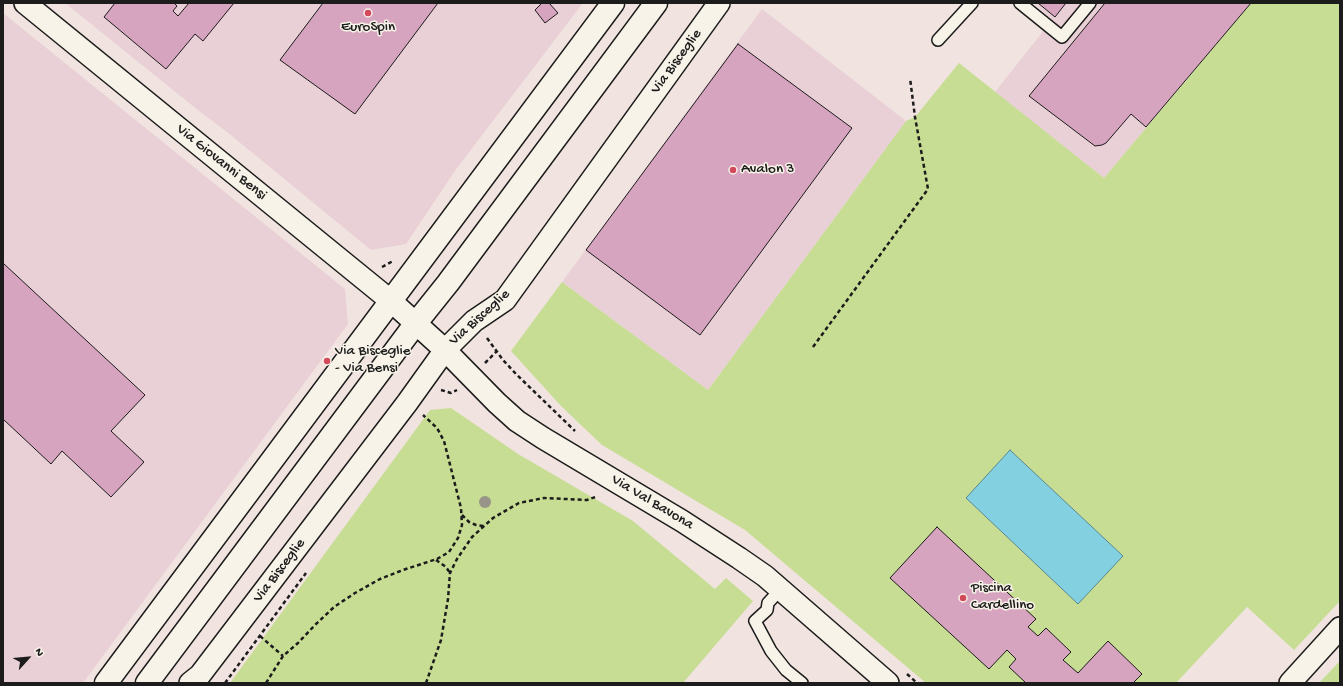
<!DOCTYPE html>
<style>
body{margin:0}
#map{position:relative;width:1343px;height:686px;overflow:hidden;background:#f1e3e0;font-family:"Gochi Hand",sans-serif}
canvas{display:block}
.frame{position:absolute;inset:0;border:4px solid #1c1c1c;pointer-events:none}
.north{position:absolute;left:8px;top:638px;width:40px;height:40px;-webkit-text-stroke:3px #f7f3e8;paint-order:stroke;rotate:63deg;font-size:11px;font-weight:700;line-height:16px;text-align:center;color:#1c1c1c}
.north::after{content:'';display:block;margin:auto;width:14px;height:18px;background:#1c1c1c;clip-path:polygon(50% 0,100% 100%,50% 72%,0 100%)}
</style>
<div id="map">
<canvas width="1343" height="686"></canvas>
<div class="frame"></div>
<div class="north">N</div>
</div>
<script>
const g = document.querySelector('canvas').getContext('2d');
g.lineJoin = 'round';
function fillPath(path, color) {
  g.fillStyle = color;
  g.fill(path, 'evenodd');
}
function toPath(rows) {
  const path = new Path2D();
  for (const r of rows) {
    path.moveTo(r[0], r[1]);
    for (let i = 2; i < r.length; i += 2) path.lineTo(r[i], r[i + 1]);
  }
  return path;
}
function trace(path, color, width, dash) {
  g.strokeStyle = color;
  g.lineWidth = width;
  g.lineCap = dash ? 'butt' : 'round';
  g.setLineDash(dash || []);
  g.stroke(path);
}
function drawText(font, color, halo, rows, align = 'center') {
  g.font = font + ' "Gochi Hand",sans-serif';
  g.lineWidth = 3;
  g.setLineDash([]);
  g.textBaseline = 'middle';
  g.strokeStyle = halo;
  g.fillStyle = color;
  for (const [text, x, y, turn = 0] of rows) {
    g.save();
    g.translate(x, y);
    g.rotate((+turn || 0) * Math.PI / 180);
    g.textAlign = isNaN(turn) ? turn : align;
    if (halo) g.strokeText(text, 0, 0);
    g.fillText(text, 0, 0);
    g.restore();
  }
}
const built = toPath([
 [65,3,583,3,457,168,406,244,371,250,227,132,199,111],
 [1034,3,1251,3,1104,178,995,92,1052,20],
 [762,9,906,121,708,390,562,282],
 [3,13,345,289,348,324,83,683,3,683]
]);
const green = toPath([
 [1251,3,1340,3,1340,601,1294,650,1247,607,1176,683,926,683,745,530,602,445,561,406,511,351,562,282,708,390,906,121,915,117,959,63,1104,178],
 [451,408,518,454,633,521,715,589,726,578,753,601,683,683,230,683,430,410],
 [1340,661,1340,683,1319,683]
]);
const water = toPath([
 [1010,450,1123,556,1078,604,966,498,1010,450]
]);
const building = toPath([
 [115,3,174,3,177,6,173,11,178,16,189,3,234,3,203,41,195,34,166,69,104,17,115,3],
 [323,3,438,3,355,114,280,60,323,3],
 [542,3,549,3,558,13,545,23,535,10,542,3],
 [1038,3,1066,3,1055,17,1038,3],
 [1105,3,1251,3,1146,127,1131,114,1106,143,1102,145,1095,146,1029,96,1105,3],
 [738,44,852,128,700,335,586,250,738,44],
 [3,263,145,395,111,431,144,462,111,497,62,451,51,464,3,419,3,263],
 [937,527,1036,619,1028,627,1038,636,1046,628,1071,652,1063,660,1078,673,1108,641,1142,674,1133,683,1026,683,1009,667,1016,659,1007,650,989,669,890,578,937,527]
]);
const path = toPath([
 [382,267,393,261],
 [487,338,503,360,516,374,575,431],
 [813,347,928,189,915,117,910,78],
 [485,363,497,351],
 [441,390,451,393,457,390],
 [462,515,469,522,476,525,484,526],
 [436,560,446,567,450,573],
 [260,636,283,656],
 [907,674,917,683],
 [225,683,306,573],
 [266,683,283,656,298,643,315,625,334,607,355,593,380,579,403,570,437,559,449,552,458,538,462,525,461,508,444,441,437,428,423,415],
 [426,683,441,640,448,599,450,573,457,559,472,537,493,518,519,503,544,498,587,500,598,496]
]);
const service = toPath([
 [1020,3,1062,37,1090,3],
 [938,40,972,3],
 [780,590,768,603,767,610,755,621,771,651,786,670,802,683]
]);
const minor = toPath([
 [25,3,391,301,445,350,497,403,517,421,543,438,682,521,739,558,765,576,888,683],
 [190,683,200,675,407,403,445,350,474,321,505,300,719,3],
 [1290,683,1340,628]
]);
const secondary = toPath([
 [106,683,613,3],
 [147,683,416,323,448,283,656,3]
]);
const trees = [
 [485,502]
];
const markers = [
 [368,13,4,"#d1495b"],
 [733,170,4,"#d1495b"],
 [327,361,4,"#d1495b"],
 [963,598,4,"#d1495b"]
];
const poiNames = [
 ["EuroSpin",368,28,"center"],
 ["Avalon 3",741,170],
 ["Via Bisceglie",335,352],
 ["- Via Bensi",335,369],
 ["Piscina",971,589],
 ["Cardellino",971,606]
];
const streetNames = [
 ["Via Bisceglie",677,62,-54],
 ["Via Giovanni Bensi",221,163,39],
 ["Via Bisceglie",480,318,-42],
 ["Via Val Bavona",652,503,31],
 ["Via Bisceglie",280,571,-53]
];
fillPath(built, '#e9d0d6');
fillPath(green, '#c7dd93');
fillPath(water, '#82d0e0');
trace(water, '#598892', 1);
fillPath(building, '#d7a4bf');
trace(building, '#1c1c1c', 1);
trace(service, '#1c1c1c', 14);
trace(minor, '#1c1c1c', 24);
trace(secondary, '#1c1c1c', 25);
trace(path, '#1c1c1c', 2.5, [4, 3]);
trace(service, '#f7f3e8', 11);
trace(minor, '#f7f3e8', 21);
trace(secondary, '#f7f3e8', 22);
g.fillStyle = '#989588';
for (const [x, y] of trees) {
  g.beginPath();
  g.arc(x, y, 6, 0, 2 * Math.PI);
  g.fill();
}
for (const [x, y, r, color] of markers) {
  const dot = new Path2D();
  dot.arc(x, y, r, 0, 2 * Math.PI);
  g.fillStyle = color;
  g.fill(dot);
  trace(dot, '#f7f3e8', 1.5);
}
drawText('15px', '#1c1c1c', '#f7f3e8', poiNames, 'left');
drawText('15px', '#1c1c1c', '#f7f3e8', streetNames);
</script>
